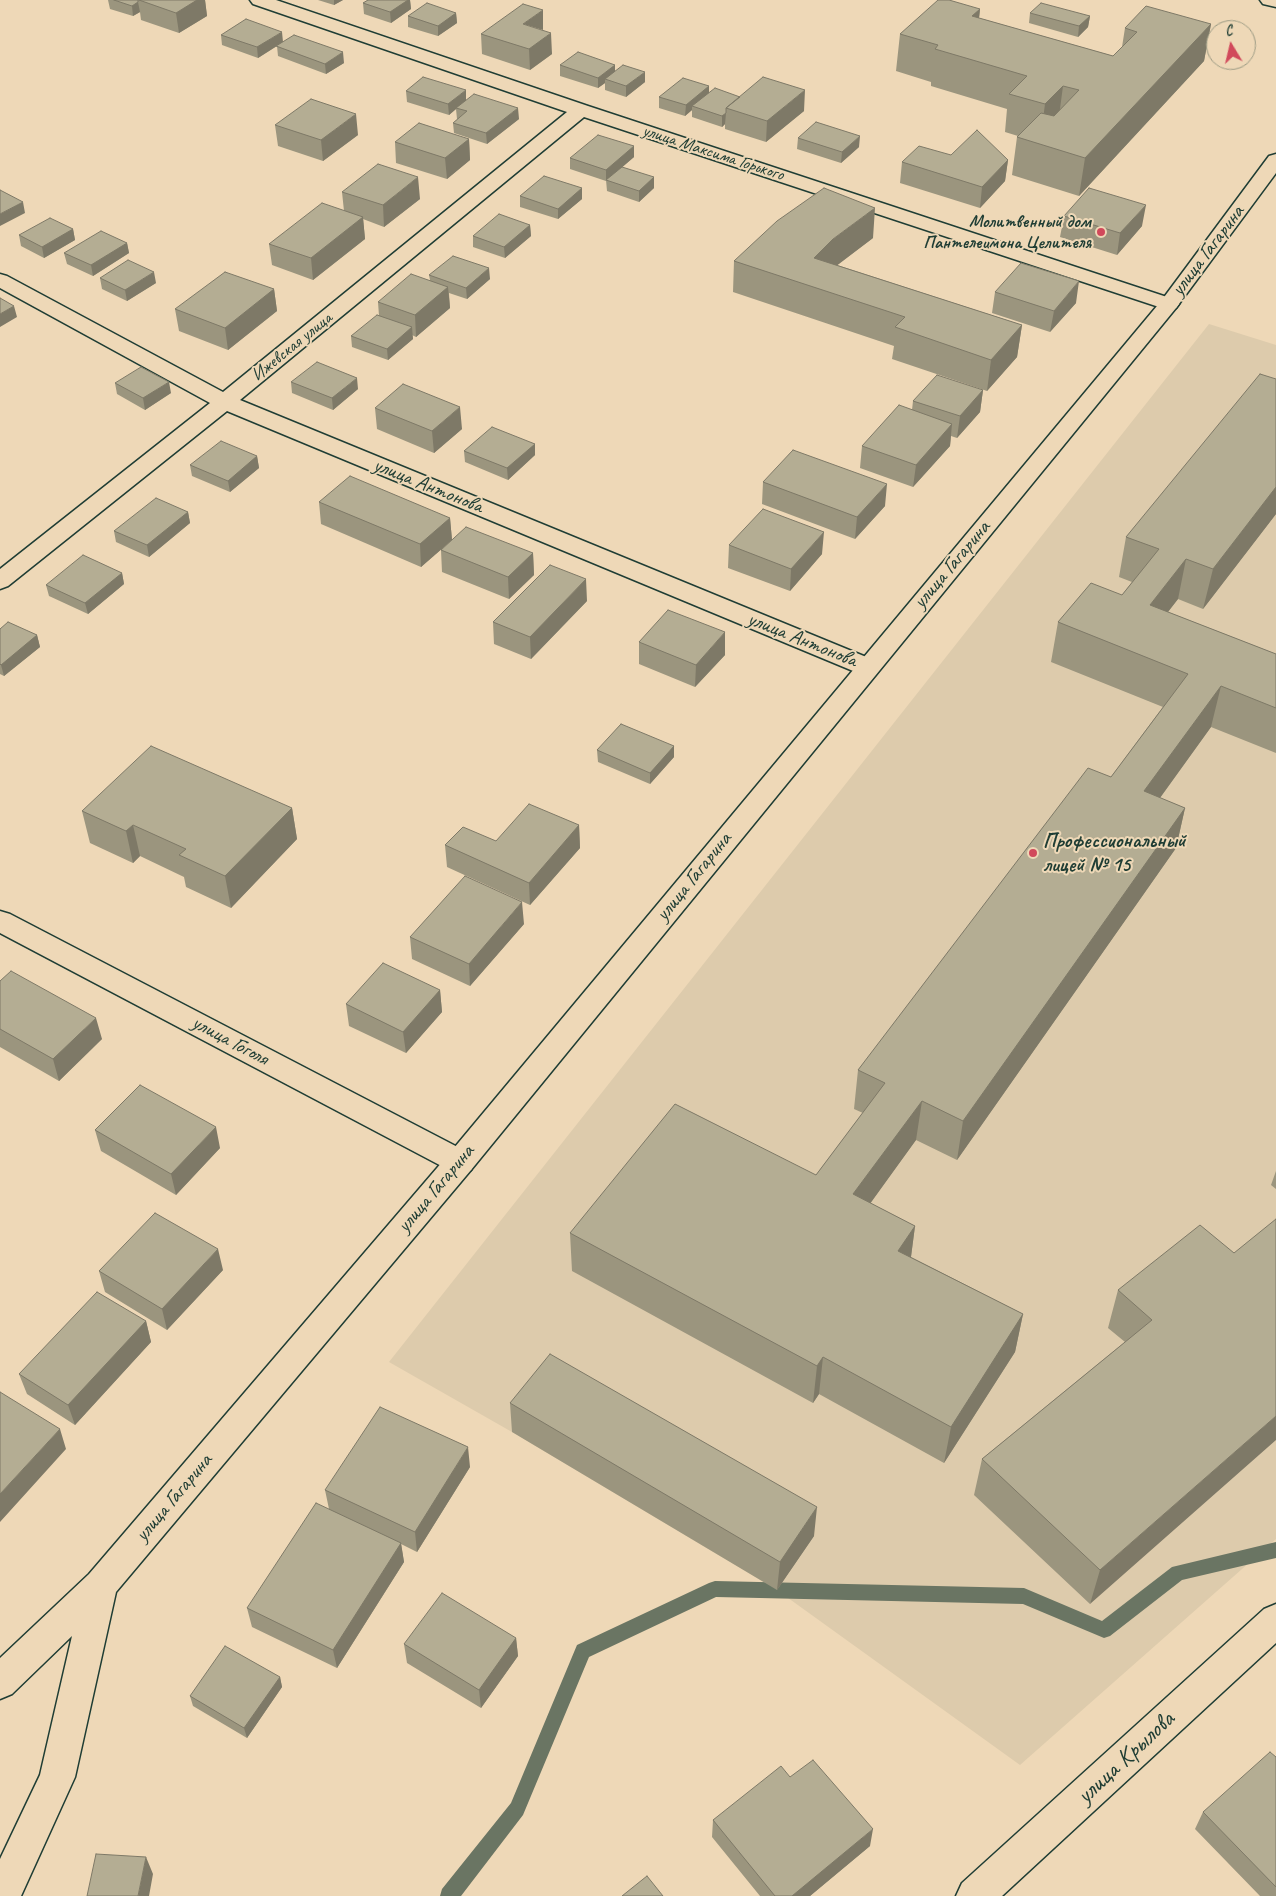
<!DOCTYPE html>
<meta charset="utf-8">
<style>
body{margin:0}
#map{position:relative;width:1276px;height:1896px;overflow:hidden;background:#eed8b7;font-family:Caveat,sans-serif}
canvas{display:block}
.north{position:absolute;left:1206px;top:20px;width:50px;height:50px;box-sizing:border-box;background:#eed8b7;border:1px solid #9b9a83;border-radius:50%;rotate:351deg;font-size:14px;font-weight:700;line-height:20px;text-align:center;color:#1f3d34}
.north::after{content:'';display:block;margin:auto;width:18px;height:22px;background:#d1495b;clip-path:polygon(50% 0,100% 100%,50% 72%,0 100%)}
</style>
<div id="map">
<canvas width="1276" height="1896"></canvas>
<div class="north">С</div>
</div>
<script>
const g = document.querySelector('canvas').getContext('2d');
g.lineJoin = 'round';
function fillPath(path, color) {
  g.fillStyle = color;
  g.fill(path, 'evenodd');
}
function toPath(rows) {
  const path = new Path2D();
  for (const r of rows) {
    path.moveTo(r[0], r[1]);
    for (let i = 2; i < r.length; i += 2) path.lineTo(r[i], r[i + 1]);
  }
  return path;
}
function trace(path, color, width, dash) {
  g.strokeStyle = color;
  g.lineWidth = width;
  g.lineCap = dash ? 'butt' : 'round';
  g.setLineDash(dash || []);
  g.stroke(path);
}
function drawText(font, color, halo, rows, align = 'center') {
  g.font = font + ' Caveat,sans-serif';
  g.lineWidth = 4;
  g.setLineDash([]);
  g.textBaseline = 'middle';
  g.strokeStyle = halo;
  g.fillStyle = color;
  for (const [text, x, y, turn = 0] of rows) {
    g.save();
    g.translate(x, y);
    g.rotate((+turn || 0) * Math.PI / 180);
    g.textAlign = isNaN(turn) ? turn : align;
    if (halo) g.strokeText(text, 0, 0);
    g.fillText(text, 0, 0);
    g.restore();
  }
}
const built = toPath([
 [1209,324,1276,345,1276,1539,1020,1765,777,1590,512,1432,389,1362]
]);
const stream = toPath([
 [1276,1542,1276,1558,1182,1580,1110,1636,1104,1638,1023,1604,716,1597,589,1657,523,1815,461,1896,440,1896,442,1889,511,1803,577,1645,709,1583,715,1581,1024,1588,1102,1621,1172,1567,1276,1542]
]);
const minor = toPath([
 [250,0,276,0,588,106,1176,300,1179,304,1176,308,1169,310,1162,308,584,117,240,400,876,661,879,667,876,673,867,675,858,673,227,411,8,586,0,589,0,569,210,403,0,288,0,274,7,276,223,392,567,112,253,4,250,0],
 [0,911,10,914,471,1154,475,1162,471,1170,460,1174,449,1170,0,933,0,911],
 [1276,1604,1276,1643,1002,1896,956,1896,962,1883,1264,1609,1276,1604]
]);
const major = toPath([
 [1260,0,1276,0,1276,7,1263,4,1260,0],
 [1276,154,1276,173,1176,308,471,1170,116,1592,75,1777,21,1896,0,1896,0,1859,40,1775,72,1636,12,1694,0,1699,0,1658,89,1574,449,1154,1162,300,1269,156,1276,154]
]);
const wall = toPath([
 [108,0,205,0,207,16,179,33,141,20,140,12,133,16,110,9],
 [318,0,343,0,334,5],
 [368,0,410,0,411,9,391,23,364,14,363,3],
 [980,9,979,18,1113,56,1122,47,1125,28,1211,24,1204,61,1079,196,1012,175,1017,137,1018,136,1005,132,1007,109,931,86,931,82,896,71,900,34],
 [456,13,457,23,438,36,408,27,408,16],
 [1030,13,1090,16,1088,27,1078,37,1029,23],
 [543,30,552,54,530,70,482,54,481,34],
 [221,35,283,42,344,63,326,74,278,56,277,46,258,58,222,45],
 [560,65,615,65,615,71,645,82,626,97,605,90,605,83,598,88,560,76],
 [709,86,709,93,740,97,804,111,766,142,725,129,725,124,722,127,692,117,692,110,685,116,659,108,659,97],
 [406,91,466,100,519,119,487,144,454,133,453,123,458,119,457,119,456,109,449,115,407,102],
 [275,125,358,135,323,161,278,146],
 [798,138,859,147,841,163,797,149],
 [469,139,470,160,447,179,396,163,395,142],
 [634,146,634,157,606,181,570,169,570,158],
 [951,155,1008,160,1005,181,980,208,900,183,902,162],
 [654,177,654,188,639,202,607,191,606,180],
 [582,188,582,199,558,219,520,207,520,196],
 [342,192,420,199,384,227,363,219,365,239,313,280,272,265,269,244,344,211],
 [1064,216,1142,226,1117,255,1060,237],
 [530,225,531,236,505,258,473,247,473,236],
 [73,229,75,240,44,258,21,246,19,235],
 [873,238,837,265,1022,325,1017,357,987,391,892,359,894,346,733,292,734,261],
 [127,243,129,253,93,276,67,264,64,253],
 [429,275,490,279,467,299,449,293,450,308,416,337,412,335,413,339,388,360,352,347,351,336,379,316,378,302,430,280],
 [100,278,156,283,127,301,102,289],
 [274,289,277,311,228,350,179,331,175,309],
 [995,292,1076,303,1050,332,992,313],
 [1276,379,1276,514,1203,609,1178,599,1168,612,1276,654,1276,753,1211,727,1160,798,1185,808,1176,848,957,1160,916,1140,870,1203,915,1226,911,1257,1023,1314,1015,1352,944,1463,819,1394,813,1403,572,1271,570,1233,816,1175,863,1113,854,1109,858,1070,1111,777,1163,707,1051,662,1058,622,1122,595,1132,582,1119,577,1126,537],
 [291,382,358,389,333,410,292,393],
 [115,383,171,393,145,410,117,394],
 [983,390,980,412,957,438,951,436,950,446,913,487,860,468,862,446,912,410,913,401],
 [375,408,462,429,434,453,377,429],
 [535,444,535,455,508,480,465,462,464,451],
 [257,456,259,468,230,492,192,476,190,465],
 [763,482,885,506,855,539,762,504],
 [319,502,450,518,452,540,421,567,321,524],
 [188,512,190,523,149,557,116,542,114,531],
 [729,545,822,554,790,591,728,568],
 [441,550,533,553,534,575,509,599,442,572],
 [122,573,124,584,88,614,49,596,46,585],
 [587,601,531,659,494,644,493,622],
 [0,629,37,635,40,647,4,676,0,674],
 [639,642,725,655,695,687,639,664],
 [674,746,674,757,650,784,598,762,597,750],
 [292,808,297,839,231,908,186,887,184,877,140,856,133,863,90,843,82,811],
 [579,825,580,848,530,905,447,867,445,845,496,841],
 [524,924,470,986,412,959,410,937],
 [0,981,102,1039,59,1081,0,1047],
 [440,990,442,1012,406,1053,349,1026,346,1004],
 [95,1130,220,1148,176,1195,101,1151],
 [1276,1171,1276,1189,1271,1185],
 [1234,1253,1090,1604,974,1495,982,1459,1125,1342,1108,1328,1118,1290],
 [223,1270,167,1330,105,1292,99,1271],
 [146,1321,151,1342,75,1425,27,1394,19,1374],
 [510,1403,814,1536,777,1590,512,1432],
 [470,1467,417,1552,401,1544,404,1562,337,1668,252,1627,247,1608,329,1509,325,1490],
 [516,1638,518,1656,481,1708,407,1663,404,1644],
 [280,1677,282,1687,247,1738,193,1706,190,1696],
 [1276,1757,1276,1896,1260,1896,1195,1829,1203,1812],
 [790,1777,870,1846,810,1896,760,1896,712,1837,713,1820]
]);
const shadedWall = toPath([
 [197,0,205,0,207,16,179,33,176,13],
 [334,0,343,0,334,5],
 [408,0,410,0,411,9,391,23,390,12],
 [138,2,140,12,133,16,132,6],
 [980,9,976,46,972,16],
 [543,10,543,30,523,24],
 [456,13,457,23,438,36,438,26],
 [1090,16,1088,27,1078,37,1079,26],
 [1211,24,1204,61,1079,196,1085,158],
 [282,32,283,42,258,58,257,47],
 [551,33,552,54,530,70,529,49],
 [343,52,344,63,326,74,325,64],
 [615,65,615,75,605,79,605,83,598,88,598,78],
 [645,72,645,82,626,97,626,86],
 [709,86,709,97,692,106,692,110,685,116,686,105],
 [1063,86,1058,124,1040,142,1045,104],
 [466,90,466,101,456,108,456,109,449,115,448,104],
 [805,90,804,111,766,142,767,121],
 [518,108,519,119,487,144,486,133],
 [726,113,725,124,722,127,722,116],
 [356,114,358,135,323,161,321,140],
 [860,136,859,147,841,163,842,152],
 [469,139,470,160,447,179,445,158],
 [634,146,634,157,606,181,606,170],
 [1008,160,1005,181,980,208,982,187],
 [418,177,420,199,384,227,383,205],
 [654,177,654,188,639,202,639,191],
 [582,188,582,199,558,219,558,209],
 [23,202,25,213,0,226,0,214],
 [1146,205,1142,226,1117,255,1120,233],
 [875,208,873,238,831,270,814,258,833,239],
 [363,217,365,239,313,280,311,258],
 [530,225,531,236,505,258,504,247],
 [73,229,75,240,44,258,42,247],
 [127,243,129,253,93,276,91,265],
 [489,268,490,279,467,299,466,288],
 [154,272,156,283,127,301,125,290],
 [1079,281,1076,303,1050,332,1054,311],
 [448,287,450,308,416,337,415,315],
 [274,289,277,311,228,350,225,328],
 [14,306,17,317,0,327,0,314],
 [1022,325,1017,357,987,391,991,360],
 [412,327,413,339,388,360,387,349],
 [357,378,358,389,333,410,332,398],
 [169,382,171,393,145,410,143,398],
 [983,390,980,412,957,438,960,416],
 [460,407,462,429,434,453,432,431],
 [952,424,950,446,913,487,916,465],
 [535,444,535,455,508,480,507,468],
 [257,456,259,468,230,492,228,481],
 [887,484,885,506,855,539,857,517],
 [1276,487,1276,514,1203,609,1213,569],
 [188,512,190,523,149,557,147,545],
 [450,518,452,540,421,567,420,544],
 [824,532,822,554,790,591,791,569],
 [533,553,534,575,509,599,508,577],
 [1186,559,1178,599,1142,645,1150,605],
 [122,573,124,584,88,614,85,603],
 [586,579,587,601,531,659,530,637],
 [725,632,725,655,695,687,696,665],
 [37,635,40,647,4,676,1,665],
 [1221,686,1211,727,1136,831,1144,791],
 [674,746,674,757,650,784,650,773],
 [292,808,297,839,231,908,225,876],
 [1185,808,1176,848,957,1160,963,1121],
 [133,825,140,856,133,863,126,831],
 [579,825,580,848,530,905,529,883],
 [522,902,524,924,470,986,469,964],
 [440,990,442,1012,406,1053,403,1032],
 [96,1018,102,1039,59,1081,53,1059],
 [922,1101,916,1140,849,1233,853,1194],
 [216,1127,220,1148,176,1195,171,1174],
 [915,1226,910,1264,898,1251],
 [218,1249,223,1270,167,1330,162,1309],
 [1023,1314,1015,1352,944,1463,951,1427],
 [146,1321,151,1342,75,1425,68,1405],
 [823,1357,819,1394,813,1403,817,1366],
 [1276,1416,1276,1440,1090,1604,1100,1570],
 [60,1429,66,1449,0,1522,0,1494],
 [468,1447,470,1467,417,1552,415,1532],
 [817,1507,814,1536,777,1590,780,1562],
 [401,1543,404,1562,337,1668,333,1650],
 [516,1638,518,1656,481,1708,479,1690],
 [280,1677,282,1687,247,1738,244,1728],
 [873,1829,870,1846,810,1896,792,1896],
 [146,1857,153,1874,149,1896,138,1896]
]);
const building = toPath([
 [114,0,138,0,138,2,132,6,114,0],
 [139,0,197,0,176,13,139,0],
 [368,0,408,0,390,12,363,3,368,0],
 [938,0,949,0,980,9,972,16,1113,56,1137,32,1125,28,1146,6,1211,24,1085,158,1017,137,1041,113,1054,116,1079,90,1063,86,1045,104,1009,94,1027,76,935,49,938,45,900,34,938,0],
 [427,3,456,13,438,26,408,16,427,3],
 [1041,3,1090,16,1079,26,1030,13,1041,3],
 [523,4,543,10,523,24,551,33,529,49,481,34,523,4],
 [246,19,282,32,257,47,221,35,246,19],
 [294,35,343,52,325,64,276,46,294,35],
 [578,52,615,65,598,78,560,65,578,52],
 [623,65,645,72,626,86,605,79,623,65],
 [423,77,466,90,448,104,406,91,423,77],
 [763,77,805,90,767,121,726,108,763,77],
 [683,78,709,86,686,105,659,97,683,78],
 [715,88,740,97,726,108,726,113,722,116,692,106,715,88],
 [474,94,518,108,486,133,453,123,467,111,456,108,474,94],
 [311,99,356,114,321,140,275,125,311,99],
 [816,122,860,136,842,152,798,138,816,122],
 [419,123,469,139,445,158,395,142,419,123],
 [977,130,1008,160,982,187,902,162,919,146,951,155,977,130],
 [598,135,634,146,606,170,570,158,598,135],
 [378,164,418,177,383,205,342,192,378,164],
 [622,167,654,177,639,191,606,180,622,167],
 [544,176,582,188,558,209,520,196,544,176],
 [824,188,875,208,833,239,814,258,1022,325,991,360,895,327,905,317,734,261,777,221,824,188],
 [1089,188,1146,205,1120,233,1064,216,1089,188],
 [0,190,23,202,0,214,0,190],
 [322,203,363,217,311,258,269,244,322,203],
 [499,214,530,225,504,247,473,236,499,214],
 [50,218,73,229,42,247,19,235,50,218],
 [101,231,127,243,91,265,64,253,101,231],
 [453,256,489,268,466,288,429,275,453,256],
 [128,260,154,272,125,290,100,278,128,260],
 [1021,263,1079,281,1054,311,995,292,1021,263],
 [225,272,274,289,225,328,175,309,225,272],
 [411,274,448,287,415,315,378,302,411,274],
 [0,298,14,306,0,314,0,298],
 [377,315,412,327,387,349,351,336,377,315],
 [317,362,357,378,332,398,291,382,317,362],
 [141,367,169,382,143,398,115,383,141,367],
 [1260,374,1276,379,1276,487,1213,569,1186,559,1150,605,1276,654,1276,708,1221,686,1144,791,1185,808,963,1121,922,1101,853,1194,915,1226,898,1251,1023,1314,951,1427,823,1357,817,1366,570,1233,675,1104,816,1175,885,1083,858,1070,1088,768,1111,777,1188,674,1058,622,1091,583,1122,595,1159,549,1126,537,1260,374],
 [937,375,983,390,960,416,913,401,937,375],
 [403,384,460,407,432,431,375,408,403,384],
 [899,405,952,424,916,465,862,446,899,405],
 [492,427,535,444,507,468,464,451,492,427],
 [221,441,257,456,228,481,190,465,221,441],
 [793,450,887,484,857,517,763,482,793,450],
 [350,476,450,518,420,544,319,502,350,476],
 [156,498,188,512,147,545,114,531,156,498],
 [763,509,824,532,791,569,729,545,763,509],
 [466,527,533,553,508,577,441,550,466,527],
 [83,555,122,573,85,603,46,585,83,555],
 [550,565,586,579,530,637,493,622,550,565],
 [668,610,725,632,696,665,639,642,668,610],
 [8,622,37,635,1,665,0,664,0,629,8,622],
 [621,724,674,746,650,773,597,750,621,724],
 [151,746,292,808,225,876,179,855,186,849,133,825,126,831,82,811,151,746],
 [529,804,579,825,529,883,445,845,463,827,496,841,529,804],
 [465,876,522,902,469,964,410,937,465,876],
 [383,963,440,990,403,1032,346,1004,383,963],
 [11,971,96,1018,53,1059,0,1029,0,981,11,971],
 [140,1085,216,1127,171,1174,95,1130,140,1085],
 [155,1213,218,1249,162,1309,99,1271,155,1213],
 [1276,1219,1276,1416,1100,1570,982,1459,1152,1320,1118,1290,1200,1225,1234,1253,1276,1219],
 [97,1292,146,1321,68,1405,19,1374,97,1292],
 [550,1354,817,1507,780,1562,510,1403,550,1354],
 [0,1392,60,1429,0,1494,0,1392],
 [380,1407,468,1447,415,1532,325,1490,380,1407],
 [316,1503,401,1543,333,1650,247,1608,316,1503],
 [442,1593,516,1638,479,1690,404,1644,442,1593],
 [225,1646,280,1677,244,1728,190,1696,225,1646],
 [1270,1752,1276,1757,1276,1887,1203,1812,1270,1752],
 [813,1760,873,1829,792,1896,775,1896,713,1820,781,1766,790,1777,813,1760],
 [96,1854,146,1857,138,1896,87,1896,96,1854],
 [647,1876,663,1896,622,1896,647,1876]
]);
const markers = [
 [1101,232,5,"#d1495b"],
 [1033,853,5,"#d1495b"]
];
const farStreetnames = [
 ["улица Максима Горького",713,153,18],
 ["Ижевская улица",292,347,-39]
];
const farPoinames = [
 ["Молитвенный дом",1091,222],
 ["Пантелеимона Целителя",1091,243]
];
const streetNames = [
 ["улица Гагарина",1208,251,-53],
 ["улица Антонова",428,486,22],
 ["улица Гагарина",952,565,-50],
 ["улица Антонова",802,640,22],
 ["улица Гагарина",694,877,-51],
 ["улица Гоголя",230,1041,28],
 ["улица Гагарина",436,1189,-50],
 ["улица Гагарина",174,1498,-50]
];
const poiNames = [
 ["Профессиональный",1043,841],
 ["лицей № 15",1043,865]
];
const nearStreetnames = [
 ["улица Крылова",1126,1758,-43]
];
fillPath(built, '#ddcbac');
fillPath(stream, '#6a7563');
trace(minor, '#1f3d34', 3);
trace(major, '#1f3d34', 3);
fillPath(minor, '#eed8b7');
fillPath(major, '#eed8b7');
fillPath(wall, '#9b957e');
fillPath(shadedWall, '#7e7967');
fillPath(building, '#b4ad93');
trace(building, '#7e7967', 1);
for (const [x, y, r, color] of markers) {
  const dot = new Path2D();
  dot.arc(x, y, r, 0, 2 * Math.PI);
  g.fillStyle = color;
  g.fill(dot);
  trace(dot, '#eed8b7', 2);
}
drawText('18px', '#1f3d34', '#eed8b7', farStreetnames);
drawText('bold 18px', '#1f3d34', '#eed8b7', farPoinames, 'right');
drawText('21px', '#1f3d34', '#eed8b7', streetNames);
drawText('bold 21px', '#1f3d34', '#eed8b7', poiNames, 'left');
drawText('25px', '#1f3d34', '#eed8b7', nearStreetnames);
</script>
